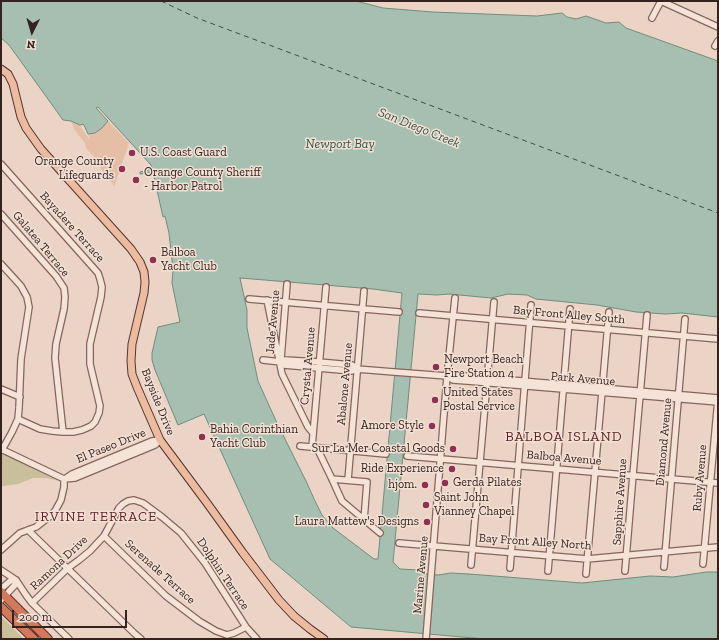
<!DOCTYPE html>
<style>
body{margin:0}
#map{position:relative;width:719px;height:640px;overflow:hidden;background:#ebd4c6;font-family:"Zilla Slab",serif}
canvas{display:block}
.frame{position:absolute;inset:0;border:2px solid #36231f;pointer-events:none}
.north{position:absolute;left:12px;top:12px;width:40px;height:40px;-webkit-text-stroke:3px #f3e0d5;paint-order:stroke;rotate:185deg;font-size:11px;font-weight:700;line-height:16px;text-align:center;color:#36231f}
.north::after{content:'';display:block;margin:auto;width:14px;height:18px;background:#36231f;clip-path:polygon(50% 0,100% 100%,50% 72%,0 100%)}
.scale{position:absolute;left:12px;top:610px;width:115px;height:18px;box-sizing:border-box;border:2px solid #36231f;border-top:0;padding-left:5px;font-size:12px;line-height:14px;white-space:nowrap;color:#36231f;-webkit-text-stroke:3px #f3e0d5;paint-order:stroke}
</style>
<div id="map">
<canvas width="719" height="640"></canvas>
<div class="frame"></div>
<div class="north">N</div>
<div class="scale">200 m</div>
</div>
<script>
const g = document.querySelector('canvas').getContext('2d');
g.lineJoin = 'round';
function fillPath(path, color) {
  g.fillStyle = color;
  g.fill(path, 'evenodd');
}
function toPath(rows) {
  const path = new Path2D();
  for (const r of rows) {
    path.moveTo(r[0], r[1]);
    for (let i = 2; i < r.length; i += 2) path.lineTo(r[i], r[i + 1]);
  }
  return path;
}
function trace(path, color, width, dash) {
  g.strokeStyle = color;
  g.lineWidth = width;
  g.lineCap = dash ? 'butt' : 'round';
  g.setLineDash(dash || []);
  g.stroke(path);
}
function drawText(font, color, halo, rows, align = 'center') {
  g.font = font + ' "Zilla Slab",serif';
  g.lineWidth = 3;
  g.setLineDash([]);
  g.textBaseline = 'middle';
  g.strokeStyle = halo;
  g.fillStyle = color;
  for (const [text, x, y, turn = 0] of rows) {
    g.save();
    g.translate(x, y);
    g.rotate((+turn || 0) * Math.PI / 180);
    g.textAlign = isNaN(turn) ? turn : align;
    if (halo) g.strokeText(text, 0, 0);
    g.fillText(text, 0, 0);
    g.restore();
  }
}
const green = toPath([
 [1,452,58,481,47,478,33,478,18,484,3,486,1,488],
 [1,616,24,639,1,639]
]);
const sand = toPath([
 [71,121,80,125,84,132,90,140,90,139,88,134,92,134,102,128,108,121,129,143,114,187,112,183,106,177,105,173,103,172,93,155,91,154,86,148,85,143,74,129]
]);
const water = toPath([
 [1,1,356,1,383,8,433,12,537,16,562,13,567,17,576,19,586,16,606,23,619,22,626,28,718,61,718,317,682,313,665,314,636,312,597,305,536,299,527,295,508,294,491,298,449,294,437,295,418,294,393,562,400,569,419,570,425,574,438,575,451,573,469,574,582,583,650,576,673,577,706,572,718,572,718,639,484,639,351,627,270,559,204,414,178,425,155,370,152,360,152,353,158,327,180,322,172,283,173,270,169,233,165,216,163,217,153,172,140,174,140,172,152,169,151,165,98,107,96,108,108,121,102,128,95,133,88,134,84,125,83,124,80,125,71,121,63,120,9,45,1,38,1,1],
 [240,278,373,289,402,293,378,559,374,559,333,528,322,515,315,501,306,481,277,423,258,381,247,328,247,310,240,278]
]);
const ferry = toPath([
 [161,1,197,18,718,213]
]);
const minor = toPath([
 [661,1,718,27],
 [652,18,661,1],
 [715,46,718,41],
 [1,164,98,273,100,279,102,287,101,297,90,344,90,364,100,406,99,413,95,422,91,426,82,430,73,432,63,432,52,431,40,429,18,419],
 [1,214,56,276,64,288,65,297,64,309,56,344,55,358,63,432],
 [1,264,21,286,27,297,29,307,21,359,19,408,18,419,12,432,2,450],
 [249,299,399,312],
 [267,300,282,374,308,427,313,433],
 [419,313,718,339],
 [281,359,287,284],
 [263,360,281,362,285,360,319,362,352,365,357,369,394,372,447,376,453,375,718,398],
 [281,362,284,365,352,371,357,369],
 [447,376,453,380,467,381,718,402],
 [1,389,20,397],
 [300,446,386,454],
 [312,447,326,287],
 [317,448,332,479,342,501,380,533],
 [1,449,64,479,75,478,155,445,160,440],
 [407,456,718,483],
 [66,478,72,474,152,441,160,440],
 [332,479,367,482,364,520],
 [348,480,364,291],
 [28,530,134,633,141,639],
 [104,536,166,596,199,621,216,631,227,635,234,633,246,627],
 [399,543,587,559,718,547],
 [1,550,20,533,36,527,49,517,55,511,61,500,64,487,64,479],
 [703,564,718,399],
 [471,565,494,302],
 [664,567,685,319],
 [510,568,531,305],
 [1,570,16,580,26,595,32,603,69,639],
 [548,571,570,309],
 [625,571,633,475,647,315],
 [586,574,609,312],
 [1,589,10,581,16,580],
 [1,600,15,585,16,580],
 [32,603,68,568,79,560,90,551,104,536,119,508,123,504,128,501,134,500,143,503,162,517,181,533,205,563,246,627,257,639],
 [426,639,447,376,455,298]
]);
const major = toPath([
 [1,69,8,74,13,84,21,117,26,128,41,149,131,249,140,262,144,272,145,282,144,293,132,344,131,361,132,374,137,387,160,440,207,503,243,553,279,600,294,616,310,629,324,639]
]);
const highway = toPath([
 [1,592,48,639],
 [1,607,34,639]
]);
const markers = [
 [132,153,4,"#903151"],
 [122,169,4,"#903151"],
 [136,180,4,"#903151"],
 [153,260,4,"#903151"],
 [436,367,4,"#903151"],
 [435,400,4,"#903151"],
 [432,426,4,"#903151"],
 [202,437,4,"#903151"],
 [453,449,4,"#903151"],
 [452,469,4,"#903151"],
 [445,483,4,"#903151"],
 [425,485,4,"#903151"],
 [426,505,4,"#903151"],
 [427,522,4,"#903151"]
];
const poiNames = [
 ["U.S. Coast Guard",140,153],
 ["Orange County",114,162,"right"],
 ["Lifeguards",114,176,"right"],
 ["Orange County Sheriff",144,173],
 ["- Harbor Patrol",144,187],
 ["Balboa",161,253],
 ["Yacht Club",161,267],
 ["Newport Beach",444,360],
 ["Fire Station 4",444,374],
 ["United States",443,393],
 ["Postal Service",443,407],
 ["Amore Style",424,426,"right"],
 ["Bahia Corinthian",210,430],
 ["Yacht Club",210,444],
 ["Sur La Mer Coastal Goods",445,449,"right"],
 ["Ride Experience",444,469,"right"],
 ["Gerda Pilates",453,483],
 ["hjom.",417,485,"right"],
 ["Saint John",434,498],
 ["Vianney Chapel",434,512],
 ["Laura Mattew's Designs",419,522,"right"]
];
const streetNames = [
 ["Bayadere Terrace",72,227,48],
 ["Galatea Terrace",41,244,50],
 ["Bay Front Alley South",569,315,5],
 ["Jade Avenue",273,322,-85],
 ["Crystal Avenue",308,366,-85],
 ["Park Avenue",583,379,5],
 ["Abalone Avenue",345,384,-85],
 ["Bayside Drive",158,402,68],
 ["Diamond Avenue",664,442,-85],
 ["El Paseo Drive",111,446,-22],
 ["Balboa Avenue",564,458,5],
 ["Ruby Avenue",700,478,-85],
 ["Sapphire Avenue",620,502,-86],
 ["Bay Front Alley North",535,542,4],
 ["Ramona Drive",59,563,-43],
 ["Serenade Terrace",160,572,42],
 ["Dolphin Terrace",223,574,56],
 ["Marine Avenue",421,575,-85]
];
const waterNames = [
 ["San Diego Creek",419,128,22],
 ["Newport Bay",340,144]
];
const quarterNames = [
 ["BALBOA ISLAND",564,437],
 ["IRVINE TERRACE",96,517]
];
fillPath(green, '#c9bf9a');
fillPath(sand, '#e5bfa5');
fillPath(water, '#a7bfb0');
trace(water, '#6e8d7b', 1);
trace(ferry, '#305546', 1, [5, 4]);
trace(minor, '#85655d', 8);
trace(major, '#533530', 9);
trace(highway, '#533530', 10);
trace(minor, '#f6e3d8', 5.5);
trace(major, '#ecbba0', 7);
trace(highway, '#d4785c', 8);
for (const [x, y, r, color] of markers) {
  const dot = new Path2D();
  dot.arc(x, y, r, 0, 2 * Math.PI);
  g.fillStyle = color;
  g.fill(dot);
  trace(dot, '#f3e0d5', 1.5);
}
drawText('12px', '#36231f', '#f3e0d5', poiNames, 'left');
drawText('12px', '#36231f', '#f3e0d5', streetNames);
drawText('italic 13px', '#305546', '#f3e0d5', waterNames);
g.letterSpacing = '1px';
drawText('14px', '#602229', '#f3e0d5', quarterNames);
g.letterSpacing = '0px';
</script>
